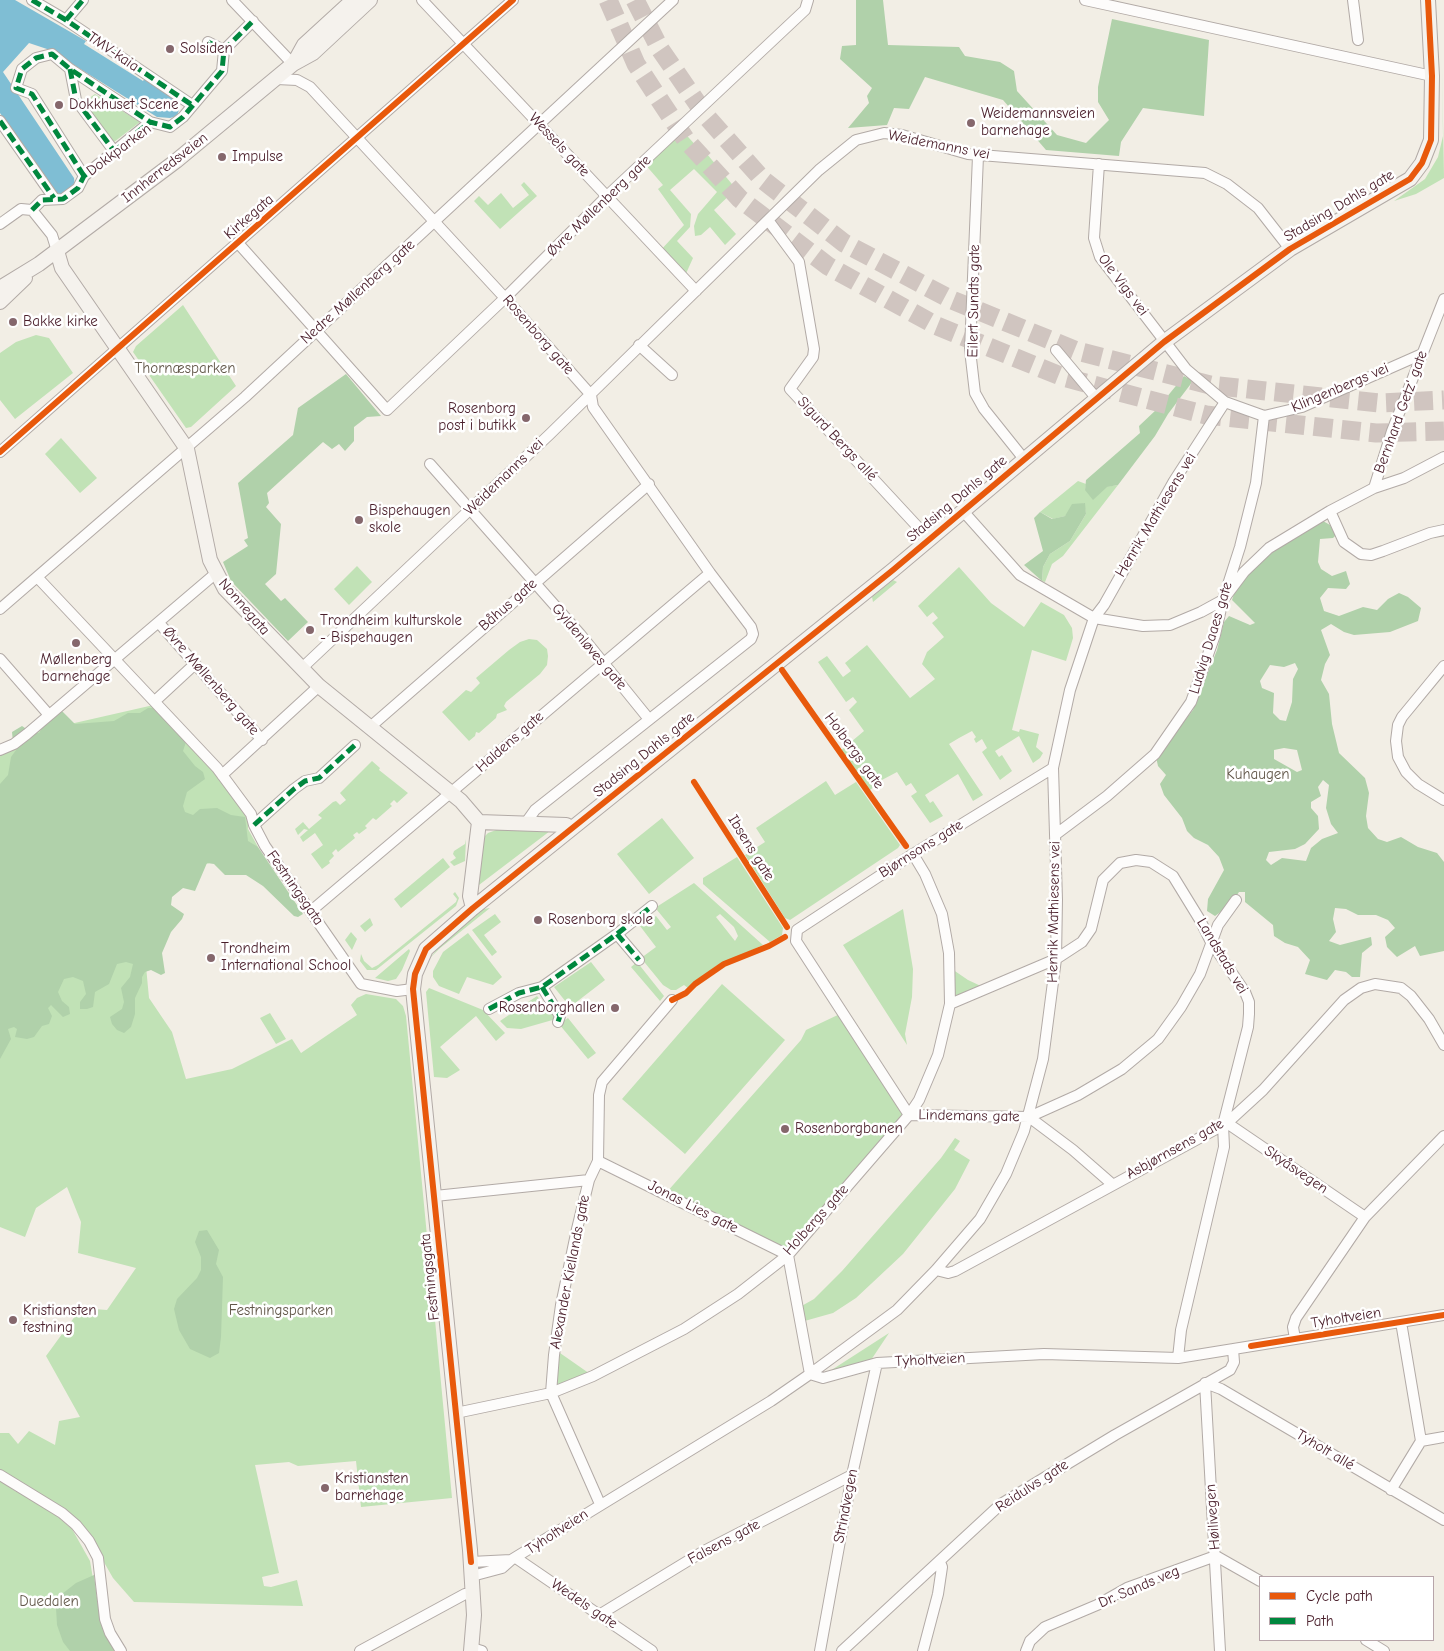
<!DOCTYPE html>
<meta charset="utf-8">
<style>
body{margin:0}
#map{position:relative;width:1444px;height:1651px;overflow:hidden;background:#f2eee5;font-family:"Comic Neue",sans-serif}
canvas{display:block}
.legend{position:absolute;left:1259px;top:1576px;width:175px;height:65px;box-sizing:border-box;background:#fff;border:1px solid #b7a5aa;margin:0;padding:6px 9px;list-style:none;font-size:15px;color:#4a1f2b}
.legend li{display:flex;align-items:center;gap:10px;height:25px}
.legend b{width:25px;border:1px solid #b7a5aa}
</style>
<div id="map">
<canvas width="1444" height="1651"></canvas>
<ul class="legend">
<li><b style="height:6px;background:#e8590c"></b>Cycle path</li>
<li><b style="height:6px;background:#00873e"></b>Path</li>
</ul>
</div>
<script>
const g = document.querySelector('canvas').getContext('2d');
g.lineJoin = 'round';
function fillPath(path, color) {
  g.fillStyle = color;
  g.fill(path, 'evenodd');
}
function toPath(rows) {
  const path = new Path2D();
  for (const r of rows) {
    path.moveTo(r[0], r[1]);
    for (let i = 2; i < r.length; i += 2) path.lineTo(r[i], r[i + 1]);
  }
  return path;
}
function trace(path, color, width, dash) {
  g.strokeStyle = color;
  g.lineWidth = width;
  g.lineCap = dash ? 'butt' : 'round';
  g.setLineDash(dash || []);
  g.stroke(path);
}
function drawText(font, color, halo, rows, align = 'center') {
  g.font = font + ' "Comic Neue",sans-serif';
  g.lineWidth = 5;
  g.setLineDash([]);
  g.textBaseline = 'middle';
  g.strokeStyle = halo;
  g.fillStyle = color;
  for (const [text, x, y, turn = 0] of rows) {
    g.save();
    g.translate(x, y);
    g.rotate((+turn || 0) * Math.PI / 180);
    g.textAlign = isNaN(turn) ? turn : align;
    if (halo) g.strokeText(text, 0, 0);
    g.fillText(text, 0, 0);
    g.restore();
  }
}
const green = toPath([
 [1442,65,1444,178,1416,194,1394,201,1425,179,1438,157,1443,136],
 [95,94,140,122,114,142,82,103],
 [680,128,699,149,702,148,736,189,714,210,736,234,725,245,710,227,701,235,695,236,694,226,698,214,717,192,694,169,670,190,691,214,690,227,677,241,693,258,684,278,659,252,684,225,658,189,663,185,643,162],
 [524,182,537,196,500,229,474,201,479,196,488,205,501,193,513,208,529,195,521,185],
 [183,305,236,386,191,427,186,428,133,352,136,346],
 [36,335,49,338,73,373,15,419,0,400,0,353,16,342],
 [61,438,97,478,80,493,45,454],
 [1078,481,1086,484,1085,490,1118,485,1063,556,1052,564,1045,582,1042,581,1043,567,1050,554,1070,541,1086,514,1084,503,1065,516,1053,519,1040,512],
 [357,566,372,582,349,605,334,589],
 [959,567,991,603,1024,627,1041,602,1064,615,1072,628,1073,638,1066,661,1032,650,1012,730,1019,732,1020,729,1039,734,1036,747,1043,753,1040,758,1033,763,1019,736,995,751,999,757,1002,755,1012,771,1000,780,982,752,987,748,982,739,976,743,974,739,976,737,972,731,959,738,949,744,983,795,973,801,958,774,925,795,930,803,933,801,943,816,930,823,911,796,917,792,911,783,906,786,897,772,880,781,868,792,839,752,864,731,849,710,857,702,853,697,846,702,818,662,827,656,843,677,851,671,845,663,867,645,910,698,935,679,922,664,927,652,944,637,932,623,938,618,933,612,927,617,918,606],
 [893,580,897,582,873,602,872,597],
 [529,639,537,640,547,649,548,656,547,665,540,674,506,702,504,706,507,710,497,714,496,718,479,733,476,732,475,736,469,741,442,712,466,690,471,692,480,683,476,678,509,650,520,642],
 [158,704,217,768,248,815,248,829,258,847,185,871,144,945,149,998,172,1032,186,1079,232,1069,292,1039,301,1053,357,1015,351,1005,357,998,366,994,396,999,403,1006,406,1016,452,1498,361,1507,356,1461,298,1466,289,1462,255,1465,279,1573,262,1577,264,1586,271,1587,297,1580,303,1606,134,1602,113,1578,101,1557,60,1507,0,1469,0,1433,9,1433,18,1444,29,1431,55,1445,59,1421,80,1417,46,1356,81,1308,107,1310,136,1268,78,1253,81,1222,67,1187,36,1208,25,1237,0,1227,0,750,49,715,57,727],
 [372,761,380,768,379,770,408,793,397,803,394,800,390,804,392,806,376,820,373,818,365,826,367,828,359,834,357,832,353,835,355,838,338,852,336,849,332,853,334,856,329,861,330,863,322,869,311,854,323,845,315,833,303,842,300,837,308,830,304,829,298,835,295,829,303,822,309,829,322,818,318,815,333,802,336,801,340,805,346,800,340,793],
 [826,781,835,795,856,782,900,845,898,848,790,920,785,918,745,855,765,842,756,828],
 [662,818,694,858,649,894,617,854],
 [499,829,550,831,475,888,480,841,488,833],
 [466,839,465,861,454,866,450,862,456,858,453,854,454,851,465,844],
 [737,857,783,928,782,935,770,942,703,884,703,878],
 [443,858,450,867,401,908,394,899],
 [694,883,763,945,716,966,688,988,684,985,676,990,671,990,663,985,641,958,656,947,640,926,656,916,667,930,671,927,657,910,658,906],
 [720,914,734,927,738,936,735,941,716,917],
 [455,892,459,898,456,906,376,970,367,970,360,961,361,954,364,961,372,968,378,965,456,902,457,899,453,894],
 [490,908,439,949,429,959,444,941,483,909],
 [903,909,913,969,912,997,905,1034,907,1045,843,945],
 [495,914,501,922,484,935,497,952,492,956,472,930],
 [370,918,373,925,365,932,360,926],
 [351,932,357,939,352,950,345,940],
 [468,933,502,977,493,985,467,977,459,994,439,986,433,977,433,971,443,952],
 [409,949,410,951,402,970,396,979,388,981,375,978],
 [591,962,605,980,570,1007,554,987],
 [637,962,664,996,660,1001,631,967],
 [949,967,968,980,983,987,950,1004],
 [722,984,785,1040,685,1154,622,1099],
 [429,988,483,1010,505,1033,496,1041,476,1016,440,1047,460,1070,447,1078,434,1077,426,992],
 [537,996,556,1019,521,1029,507,1028,500,1021],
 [270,1013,286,1039,276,1044,260,1018],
 [842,1013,909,1115,788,1255,666,1193,801,1040,806,1030],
 [568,1018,596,1053,588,1059,559,1024],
 [955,1138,960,1141,954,1150,970,1160,955,1189,903,1254,856,1298,833,1313,801,1322,798,1308,814,1299,842,1271,941,1158],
 [889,1333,871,1360,830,1371],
 [560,1353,593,1376,551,1393,554,1355],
 [0,1480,15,1491,42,1503,72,1529,90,1561,100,1620,115,1651,0,1651]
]);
const forest = toPath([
 [856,0,883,0,888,45,959,47,965,56,1000,62,1014,71,1017,91,1057,135,1086,143,1109,120,1098,102,1098,87,1112,19,1209,40,1204,116,1143,108,1121,142,1119,156,1046,150,1003,100,925,77,909,109,894,108,887,125,848,128,869,103,867,96,872,88,840,59,842,46,856,45],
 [346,374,381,416,367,417,354,427,354,441,345,451,339,444,332,449,323,442,267,493,269,503,266,507,281,524,276,574,265,584,281,601,285,598,308,622,288,641,231,581,223,562,248,546,244,540,248,538,238,483,293,435,298,408],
 [1184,376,1193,381,1168,414,1155,436,1118,485,1107,487,1093,500,1085,490,1086,480,1140,433,1139,426,1157,409],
 [1085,503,1086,514,1070,541,1050,554,1043,567,1042,581,1024,565,1043,551,1034,518,1040,512,1052,519,1065,516,1072,504],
 [1323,521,1330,525,1336,535,1333,538,1320,539,1318,562,1321,569,1332,576,1346,571,1350,584,1346,589,1328,588,1320,598,1324,611,1339,616,1363,607,1377,610,1388,599,1399,593,1408,597,1421,608,1418,621,1390,632,1354,635,1344,632,1331,624,1321,630,1330,655,1325,664,1321,680,1329,694,1332,724,1339,753,1365,778,1369,793,1366,816,1368,828,1378,839,1387,842,1401,837,1418,847,1437,853,1444,862,1444,951,1420,956,1415,946,1397,957,1387,947,1385,937,1395,928,1388,920,1376,915,1358,915,1346,909,1335,908,1333,919,1336,932,1329,941,1340,945,1371,937,1372,945,1362,953,1360,977,1352,977,1346,972,1335,970,1327,980,1305,974,1310,960,1298,947,1285,943,1274,936,1273,925,1245,902,1245,892,1239,892,1229,906,1215,916,1207,911,1208,899,1224,870,1219,857,1208,845,1194,838,1187,831,1182,818,1164,795,1160,784,1166,775,1158,766,1156,757,1193,710,1217,650,1224,622,1229,616,1250,625,1255,623,1232,600,1235,591,1253,569,1273,552,1316,523],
 [1295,663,1298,669,1293,679,1292,702,1286,721,1280,720,1273,713,1274,693,1262,688,1260,681,1270,665,1284,667],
 [1284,748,1297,750,1302,770,1297,772,1274,759,1274,750],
 [1323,780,1329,785,1326,808,1331,824,1338,833,1322,839,1311,848,1306,861,1282,858,1271,865,1266,860,1269,852,1295,849,1305,844,1319,829,1318,816,1311,808,1311,802,1321,796,1318,787],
 [148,708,154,708,186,742,183,751,195,766,203,772,205,779,187,792,183,806,185,812,193,815,200,809,217,808,231,815,245,817,248,841,258,847,303,914,298,917,294,916,263,886,246,875,225,875,214,864,207,863,195,891,183,888,172,897,171,905,184,914,182,919,171,932,162,953,165,973,161,975,151,970,145,972,142,977,142,983,135,998,135,1014,131,1027,124,1033,117,1030,112,1024,110,1017,122,1009,124,1002,121,988,130,977,133,964,126,962,117,964,109,984,95,992,93,1007,87,1009,80,1009,80,1002,86,994,83,981,73,977,64,979,58,992,62,1001,69,1007,70,1014,63,1017,51,1005,48,1008,52,1016,49,1024,42,1026,34,1037,27,1039,15,1037,17,1029,14,1027,8,1029,11,1039,0,1059,0,784,8,775,11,757,19,746,13,742,12,732,22,726,31,732,39,733,42,728,40,723,60,709,75,724,114,721,128,713,140,713],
 [207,1230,219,1250,216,1264,223,1277,221,1337,219,1353,210,1358,190,1349,179,1330,174,1309,177,1299,197,1278,201,1270,201,1257,195,1242,199,1231],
 [94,1575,100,1620,115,1651,70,1651,63,1642,57,1625,56,1608,62,1594,76,1583]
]);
const water = toPath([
 [0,0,15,0,86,41,84,44,143,81,145,78,172,95,180,107,177,116,170,118,157,117,50,50,29,43,3,72,74,178,75,186,61,195,52,190,0,113]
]);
const highwayTunnel = toPath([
 [608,0,636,64,686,140,740,199,828,266,937,326,1063,377,1206,415,1376,433,1444,431],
 [635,0,660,49,706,116,763,180,844,243,952,300,1077,351,1210,385,1379,403,1444,400]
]);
const street = toPath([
 [32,0,66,20,192,105],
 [232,0,293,64],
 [422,0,696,291],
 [1085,0,1432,76],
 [1353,0,1358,40],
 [66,20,83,0],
 [208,42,224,50],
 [70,69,76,100,114,151],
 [277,79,297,80,310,87,505,298,591,395,593,407,710,573,751,627,753,634,751,639,535,810,525,824],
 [0,121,54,198],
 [978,156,970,350,975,393,984,409,1024,459],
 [1099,164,1094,238,1100,257,1186,369,1225,402,1264,416,1302,407,1422,354],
 [84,176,32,94,16,88,22,69,36,58,52,54,70,69,150,122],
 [32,210,42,200,63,199,78,188,84,176,150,122,170,127,183,117,222,71,224,50,253,21],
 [768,220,799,262,814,349,813,357,790,389,929,539],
 [0,224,21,209,32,210,52,235,57,251],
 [238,243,387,410,505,298,607,196,805,10,808,0],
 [639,345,672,375],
 [1056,350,1097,399],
 [0,452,513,0],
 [430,464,580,634,648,718],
 [1374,488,1404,478,1444,457],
 [963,511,1020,575,1094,618,1143,626,1170,625,1201,612,1223,600,1244,572,1269,548,1330,511,1374,488,1392,431,1444,299],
 [1330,511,1344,542,1361,554,1371,555,1383,551,1430,533,1444,530],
 [38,578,217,768,251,814,254,825,265,846,361,984,397,991,413,989],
 [0,609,245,397,673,0],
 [159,623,262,740],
 [0,659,49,715],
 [1444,666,1402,717,1398,725,1396,741,1398,757,1406,772,1418,784,1444,800],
 [302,668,550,434,819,170,856,140,884,133,902,135,968,154,1205,173,1227,184,1258,208,1290,249],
 [155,701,195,664],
 [369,728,649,484],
 [0,750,14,744,27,734,215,574],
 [222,775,319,686],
 [254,825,294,789,305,781,319,778,355,745],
 [1055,835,1107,796,1155,754,1191,702,1215,635,1223,600,1240,547,1256,483,1264,416],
 [311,911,710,573],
 [617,934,639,960],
 [542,987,560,1016,558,1022],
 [950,1004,1056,959,1082,942,1091,929,1103,880,1120,863,1136,860,1151,862,1173,876,1200,920,1211,942,1245,992,1249,1002,1249,1014,1248,1027,1223,1125,1224,1147,1181,1330,1178,1358],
 [489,1009,519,993,542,987,617,934,652,906],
 [909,1115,796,941,797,930,913,854,1053,768],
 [909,1115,1029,1117,1078,1095,1122,1069,1158,1039,1181,1007,1200,974,1218,925,1236,900],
 [1029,1117,1073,1150,1112,1184],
 [1227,1123,1365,1217],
 [598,1161,788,1255,810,1374],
 [435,1196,589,1180],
 [936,1270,948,1273,955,1271,1227,1123,1263,1090,1344,1000,1361,988,1375,984,1401,988,1411,996,1429,1019,1444,1045],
 [1401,1322,1421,1441],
 [1295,1339,1293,1327,1296,1318,1365,1217,1444,1136],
 [810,1374,823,1378,877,1363,1044,1354,1178,1358,1444,1315],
 [456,1413,551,1393,593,1376,684,1329,738,1294,788,1255,909,1115,919,1100,938,1055,950,1004,949,953,942,914,925,874,913,854],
 [0,1475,62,1513,76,1525,89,1541,98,1558,105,1619,110,1633,121,1651],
 [1391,1490,1421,1441,1444,1437],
 [600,1504,551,1393,554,1355,561,1305,577,1229,589,1180,598,1161,599,1095,602,1082,672,1000],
 [516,1558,652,1651],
 [471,1562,511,1560],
 [472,1576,502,1568,511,1560,771,1401,810,1374,897,1310,936,1270,980,1219,1006,1174,1024,1131,1043,1059,1056,959,1057,900,1053,768,1070,690,1094,618,1104,605,1174,481,1225,402],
 [599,1615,704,1551,852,1475],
 [1366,1640,1384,1651],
 [472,1648,482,1651],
 [360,1651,465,1594,473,1593],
 [820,1651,852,1475,877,1363],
 [842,1651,1001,1504,1115,1435,1230,1370,1234,1362,1233,1349],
 [923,1651,938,1594,942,1567,940,1562],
 [1026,1651,1030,1641,1045,1627,1097,1605,1127,1588,1210,1558,1216,1556,1260,1581],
 [1220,1651,1205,1383,1221,1389,1444,1520]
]);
const secondary = toPath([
 [294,63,304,45,353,0],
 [57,251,62,268,187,449,210,560,225,589,319,686,461,801,479,822,566,825,572,828],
 [0,288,39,264,176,161,293,64,313,53,370,0],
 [0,302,25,278],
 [473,908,470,896,479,822],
 [471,1651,474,1615,470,1550,413,989,415,974,426,949,473,908,893,570,1164,342,1290,249,1410,179,1422,163,1431,140,1432,76,1428,0]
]);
const quiet = toPath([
 [32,0,66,20,192,105],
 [66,20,83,0],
 [208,42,224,50],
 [70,69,76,100,114,151],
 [0,121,54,198],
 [84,176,32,94,16,88,22,69,36,58,52,54,70,69,150,122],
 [32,210,42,200,63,199,78,188,84,176,150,122,170,127,183,117,222,71,224,50,253,21],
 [254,825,294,789,305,781,319,778,355,745],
 [617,934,639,960],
 [542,987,560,1016,558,1022],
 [489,1009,519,993,542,987,617,934,652,906]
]);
const cycleway = toPath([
 [0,452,513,0],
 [782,670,906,846],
 [694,782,787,927],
 [672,1000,686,993,695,984,724,964,769,946,785,937],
 [1251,1346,1444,1315],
 [471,1562,413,989,415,974,426,949,473,908,893,570,1164,342,1290,249,1410,179,1422,163,1431,140,1432,76,1428,0]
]);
const markers = [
 [170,49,5,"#85676c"],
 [59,105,5,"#85676c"],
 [971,123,5,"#85676c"],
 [222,157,5,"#85676c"],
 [13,322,5,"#85676c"],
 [526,418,5,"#85676c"],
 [359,520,5,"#85676c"],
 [310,630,5,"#85676c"],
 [76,643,5,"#85676c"],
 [538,920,5,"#85676c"],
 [211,958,5,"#85676c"],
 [615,1008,5,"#85676c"],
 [785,1129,5,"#85676c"],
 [13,1320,5,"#85676c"],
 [325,1488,5,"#85676c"]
];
const poiNames = [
 ["Solsiden",180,49],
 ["Dokkhuset Scene",69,105],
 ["Weidemannsveien",981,114],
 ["barnehage",981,131],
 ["Impulse",232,157],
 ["Bakke kirke",23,322],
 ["Rosenborg",516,409,"right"],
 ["post i butikk",516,426,"right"],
 ["Bispehaugen",369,511],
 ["skole",369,528],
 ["Trondheim kulturskole",320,621],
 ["- Bispehaugen",320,638],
 ["Møllenberg",76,660,"center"],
 ["barnehage",76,677,"center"],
 ["Rosenborg skole",548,920],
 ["Trondheim",221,949],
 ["International School",221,966],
 ["Rosenborghallen",605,1008,"right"],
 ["Rosenborgbanen",795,1129],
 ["Kristiansten",23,1311],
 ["festning",23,1328],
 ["Kristiansten",335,1479],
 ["barnehage",335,1496]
];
const streetNames = [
 ["TMV-kaia",113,52,34],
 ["Wessels gate",559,145,47],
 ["Weidemanns vei",939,145,11],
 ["Dokkparken",119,150,-37],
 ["Innherredsveien",165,168,-38],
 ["Øvre Møllenberg gate",599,206,-44],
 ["Stadsing Dahls gate",1339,206,-31],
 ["Kirkegata",249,217,-41],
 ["Ole Vigs vei",1123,285,53],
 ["Nedre Møllenberg gate",358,292,-42],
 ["Eilert Sundts gate",974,301,-89],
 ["Rosenborg gate",538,335,49],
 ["Klingenbergs vei",1340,388,-23],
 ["Bernhard Getz' gate",1401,412,-70],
 ["Sigurd Bergs allé",837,439,47],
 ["Weidemanns vei",504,477,-44],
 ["Stadsing Dahls gate",957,499,-40],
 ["Henrik Mathiesens vei",1156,515,-59],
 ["Båhus gate",508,605,-41],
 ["Nonnegata",244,607,49],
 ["Ludvig Daaes gate",1211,638,-73],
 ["Gyldenløves gate",589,647,50],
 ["Øvre Møllenberg gate",211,681,49],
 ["Haldens gate",510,742,-41],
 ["Holbergs gate",854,751,54],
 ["Stadsing Dahls gate",644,755,-39],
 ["Ibsens gate",751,848,58],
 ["Bjørnsons gate",921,849,-32],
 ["Festningsgata",295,888,55],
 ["Henrik Mathiesens vei",1054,912,-89],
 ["Landstads vei",1222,956,59],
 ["Lindemans gate",969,1116,1],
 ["Asbjørnsens gate",1175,1149,-29],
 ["Skyåsvegen",1296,1170,34],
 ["Jonas Lies gate",693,1207,27],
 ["Holbergs gate",816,1220,-48],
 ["Alexander Kiellands gate",570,1272,-79],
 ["Festningsgata",430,1277,-96],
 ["Tyholtveien",1346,1318,-9],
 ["Tyholtveien",930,1360,-3],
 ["Tyholt allé",1325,1450,31],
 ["Reidulvs gate",1032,1486,-33],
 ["Strindvegen",846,1506,-79],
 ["Høilivegen",1213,1517,-94],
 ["Tyholtveien",557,1532,-33],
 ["Falsens gate",724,1542,-28],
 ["Dr. Sands veg",1139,1587,-23],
 ["Wedels gate",584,1604,34]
];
const parkNames = [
 ["Thornæsparken",185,369],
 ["Kuhaugen",1258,775],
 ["Festningsparken",281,1311],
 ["Duedalen",49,1602]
];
fillPath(green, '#c1e2b6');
fillPath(forest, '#b0d1aa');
fillPath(water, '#7fbed4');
trace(highwayTunnel, '#d0c5c0', 19, [19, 9]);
trace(street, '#b2aaa6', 12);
trace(secondary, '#b2aaa6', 16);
trace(street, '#fdfcfb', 10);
trace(secondary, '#f5f2ed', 14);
trace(quiet, '#00873e', 5, [10, 5]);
trace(cycleway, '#e8590c', 6);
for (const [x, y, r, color] of markers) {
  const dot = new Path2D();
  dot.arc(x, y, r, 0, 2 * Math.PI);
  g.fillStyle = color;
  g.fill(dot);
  trace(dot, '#fff', 2);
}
drawText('15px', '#4a1f2b', '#fff', poiNames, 'left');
drawText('15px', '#4a1f2b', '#fff', streetNames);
drawText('15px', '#625749', '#fff', parkNames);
</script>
